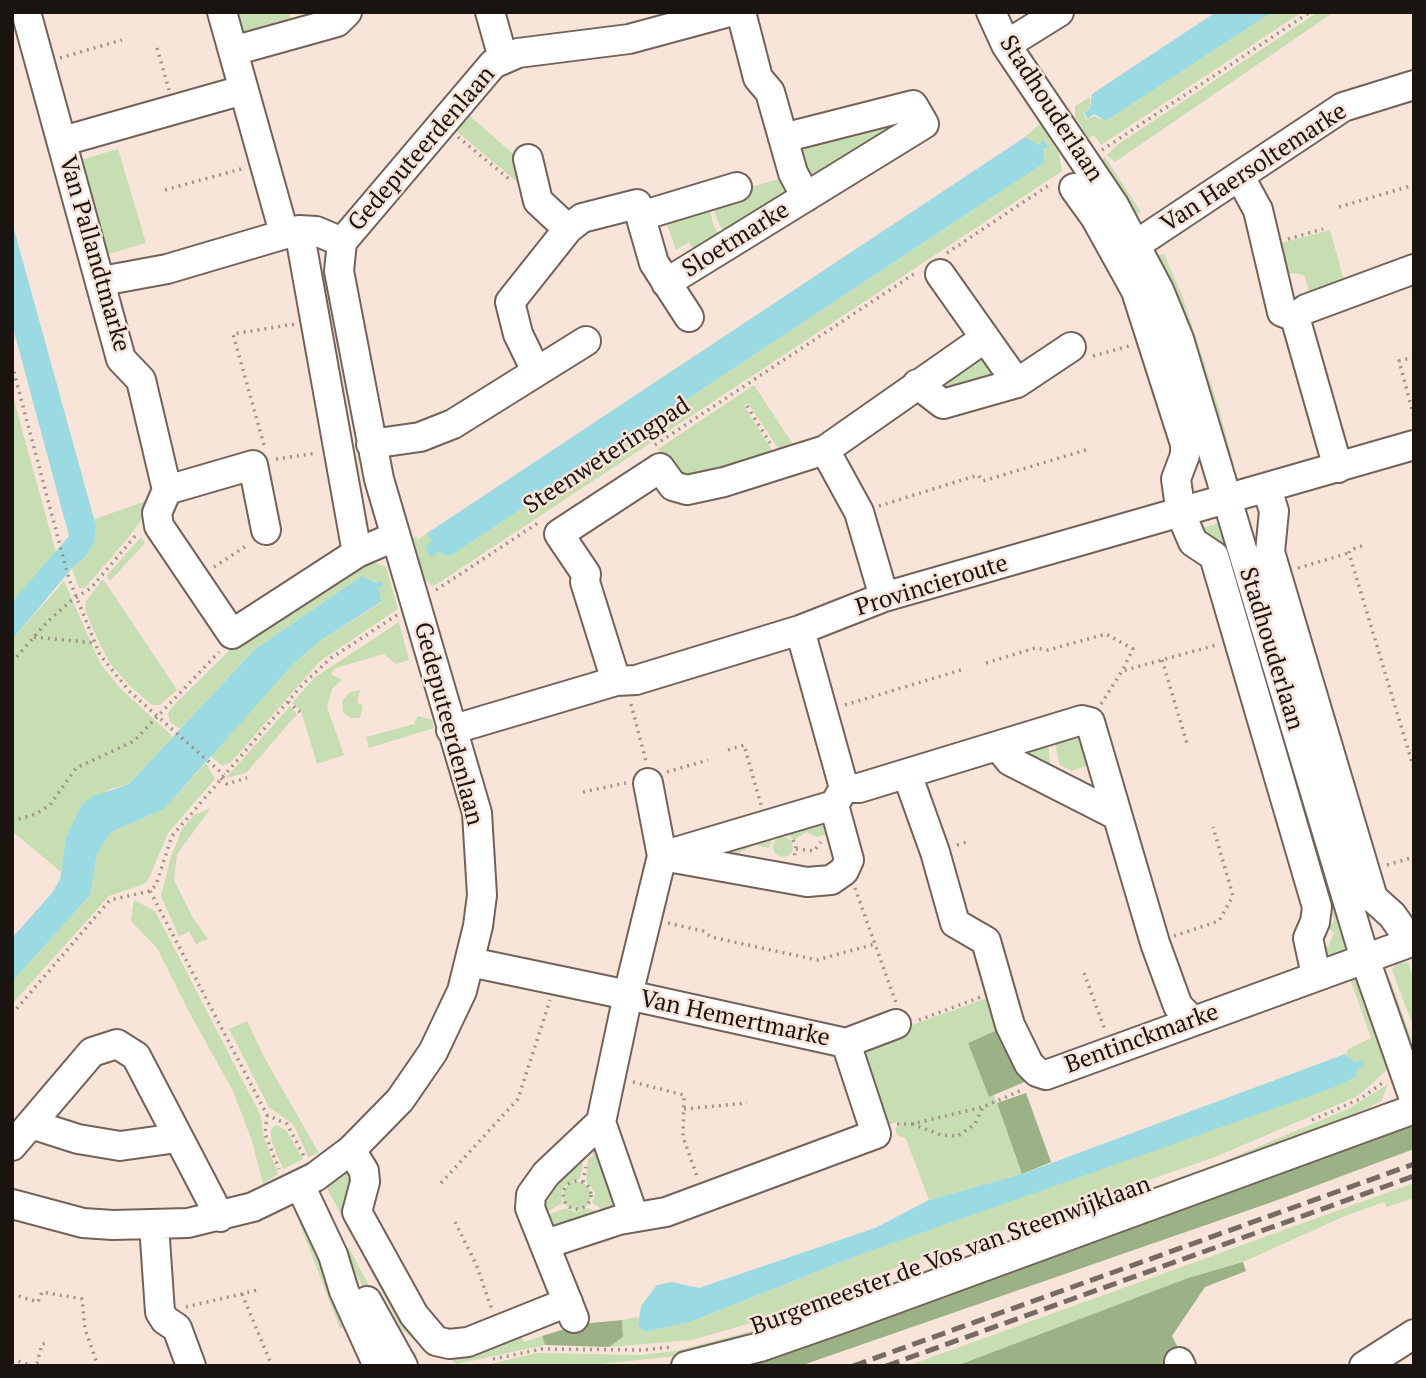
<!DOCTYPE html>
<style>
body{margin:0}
#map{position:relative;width:1426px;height:1378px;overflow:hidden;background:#f8e4d8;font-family:"PT Serif",serif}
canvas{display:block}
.frame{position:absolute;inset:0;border:14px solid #1a1410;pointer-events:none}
</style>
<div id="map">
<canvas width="1426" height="1378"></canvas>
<div class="frame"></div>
</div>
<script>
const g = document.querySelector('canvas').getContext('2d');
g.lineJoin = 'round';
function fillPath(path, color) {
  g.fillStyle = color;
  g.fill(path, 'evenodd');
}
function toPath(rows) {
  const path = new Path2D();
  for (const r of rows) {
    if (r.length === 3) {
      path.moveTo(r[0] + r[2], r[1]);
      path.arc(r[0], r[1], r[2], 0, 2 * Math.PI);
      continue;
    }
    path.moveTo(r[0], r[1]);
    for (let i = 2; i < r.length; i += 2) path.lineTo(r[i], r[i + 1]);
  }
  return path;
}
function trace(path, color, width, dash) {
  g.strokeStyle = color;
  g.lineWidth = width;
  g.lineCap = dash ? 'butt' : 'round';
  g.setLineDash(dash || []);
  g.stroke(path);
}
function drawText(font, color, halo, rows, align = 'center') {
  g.font = font + ' "PT Serif",serif';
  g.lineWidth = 5;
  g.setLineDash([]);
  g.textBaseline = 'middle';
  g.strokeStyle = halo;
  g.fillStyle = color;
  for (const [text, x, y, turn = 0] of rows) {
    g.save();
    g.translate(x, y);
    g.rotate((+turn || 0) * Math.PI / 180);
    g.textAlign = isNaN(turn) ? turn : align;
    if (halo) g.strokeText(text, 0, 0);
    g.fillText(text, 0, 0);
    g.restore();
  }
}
const green = toPath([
 [234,12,289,12,292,27,247,37,238,31],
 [1272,12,1302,12,1101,145,1094,135,1089,138,1075,117,1075,106,1090,97,1090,108,1083,113,1087,120,1094,116,1106,121],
 [1318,12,1334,12,1115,162,1107,155,1117,145],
 [906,114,909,123,902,133,868,151,818,185,807,183,798,168,793,154,798,144,812,146,900,123,899,115],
 [469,115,520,160,521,185,456,131],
 [1041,123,1059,155,1062,171,437,584,432,586,424,578,413,539,416,536,418,540,427,533,432,541,432,557,437,552,450,556,1014,183,1048,145,1045,140,1038,145,1025,137],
 [118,149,146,243,105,255,81,160],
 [1105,157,1141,212,1133,217,1098,161],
 [779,179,788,194,727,235,719,224,712,205,737,191],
 [709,207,714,227,721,237,696,254,689,242,676,250,665,219],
 [1330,230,1345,284,1312,299,1304,275,1293,273,1278,276,1276,251,1283,249,1281,243],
 [1164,254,1182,295,1218,405,1234,465,1226,468,1156,256],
 [984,356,993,371,990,377,957,393,936,387,938,377],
 [754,385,798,452,783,456,748,403,744,406,777,458,687,485,667,470,658,449],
 [12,393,56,553,12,602],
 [157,497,128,538,85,588,79,588,72,568,86,556,94,542,95,519],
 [1219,523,1344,936,1346,945,1342,955,1334,959,1332,954,1327,955,1329,962,1315,940,1328,947,1334,933,1329,929,1334,920,1317,864,1194,530],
 [141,537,145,543,110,581,107,575],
 [371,561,386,567,398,609,320,661,231,762,222,766,210,755,292,665,321,640,381,603,379,588,384,585,380,580,376,583,362,576,255,649,180,729,170,722,168,714,171,708,239,641],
 [103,579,177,690,160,705,152,705,130,686,110,663,98,640,85,610,86,601],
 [64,581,100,663,119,687,173,737,129,784,110,789,81,806,66,837,61,872,12,831,12,640],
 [399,622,409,660,396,664,384,654,335,668,331,674,342,680,332,689,327,707,344,755,317,764,301,711,292,703,314,678],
 [360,690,357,703,363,705,360,718,350,718,343,712,342,701,350,692],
 [290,706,297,714,246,773,226,778],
 [418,716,432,720,434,728,369,748,366,737,414,724],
 [1075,727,1090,740,1089,765,1072,771,1060,765,1054,740],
 [1047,734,1050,762,1045,770,1010,753],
 [206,763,215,779,168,833,149,878,144,884,109,896,12,1004,12,982,90,895,97,854,111,832,164,809],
 [211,808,177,854,174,880,193,918,208,939,196,944,189,931,179,937,161,896,171,857,182,829,194,815],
 [820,820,822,826,829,824,831,833,818,837,806,832,794,840,789,836,780,835,773,838,769,848,754,845,732,857,710,851],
 [783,847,10],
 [134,900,155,911,261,1116,263,1135,278,1174,263,1184,252,1141,233,1091,188,1010,157,948,131,921],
 [1408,962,1414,981,1414,1029,1392,970,1396,964],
 [1349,976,1359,979,1389,1068,1358,1096,1215,1157,866,1278,775,1316,692,1340,609,1347,623,1337,622,1320,638,1317,638,1325,643,1331,649,1331,690,1322,859,1255,1354,1079,1358,1069,1364,1066,1361,1060,1355,1062,1346,1054,1348,1049,1371,1038],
 [1391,982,1414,1046,1414,1062,1382,984],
 [990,997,1004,1027,968,1043,989,1097,994,1095,1022,1174,929,1200,906,1139,897,1135,895,1128,898,1126,897,1122,885,1126,857,1054,862,1043],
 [247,1021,264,1057,319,1153,308,1157,294,1125,269,1107,229,1029],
 [1388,1084,1382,1100,1370,1107,1206,1176,703,1353,583,1366,482,1366,536,1353,641,1355,676,1351,774,1325,1219,1163,1348,1109],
 [276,1125,286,1130,303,1159,283,1169,271,1140,271,1129],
 [596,1145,621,1211,610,1214,592,1203,595,1192,586,1181,588,1159,593,1156,592,1148],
 [580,1155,583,1166,580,1178,565,1186,561,1194,562,1203,541,1216,538,1199],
 [345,1167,353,1168,409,1322,407,1329,418,1339,428,1341,422,1348,401,1328,327,1188,328,1182],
 [577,1196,14],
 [1414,1183,1414,1198,1387,1207,1384,1202,1345,1216,1243,1262,1188,1278,956,1366,907,1366],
 [566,1208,575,1212,588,1208,598,1213,559,1230,546,1224,545,1216],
 [294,1209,301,1216,351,1322,340,1329],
 [349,1248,391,1327,417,1355,408,1366,343,1251],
 [517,1328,524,1342,542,1336,545,1345,457,1364,453,1363,452,1356]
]);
const forest = toPath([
 [1004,1027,1027,1081,989,1097,968,1043],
 [1026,1093,1051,1162,1022,1174,997,1103],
 [1414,1123,1414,1149,1275,1201,800,1366,731,1366],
 [1243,1262,1246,1271,1205,1287,1172,1336,1181,1354,1177,1366,956,1366,1188,1278],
 [622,1320,623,1337,609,1347,545,1345,542,1336,581,1324]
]);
const water = toPath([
 [1216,12,1272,12,1106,121,1094,114,1088,119,1084,113,1090,109,1092,94],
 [1025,137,1038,145,1044,140,1048,146,1043,150,1044,163,450,556,437,552,432,558,428,553,425,546,432,541,427,533,438,526],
 [12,222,96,526,94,542,86,556,72,568,12,640,12,602,69,536,12,324],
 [362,576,376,583,380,580,384,585,379,588,381,602,321,640,292,665,164,809,111,832,97,854,90,895,12,982,12,938,52,893,60,879,66,837,81,806,91,797,129,784,255,649],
 [1345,1054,1355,1062,1361,1060,1364,1066,1358,1069,1355,1078,1332,1088,859,1255,690,1322,649,1331,643,1331,638,1325,641,1306,657,1285,672,1282,699,1288,875,1228,929,1200,1022,1174]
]);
const path = toPath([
 [157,48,169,90],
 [60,58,122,40],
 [458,137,509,179],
 [1102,150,1310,12],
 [165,190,241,169],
 [1339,207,1414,185],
 [1288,239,1323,229],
 [947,253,1052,183],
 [1093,356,1129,346],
 [1414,357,1399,361,1414,417],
 [12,365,69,579,100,655,130,692,224,775],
 [747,406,770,443],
 [264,445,233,334,295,324],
 [655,445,917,272],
 [276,459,317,453],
 [879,506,978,475,983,481,1089,449],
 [1362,546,1350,550,1349,553,1414,769],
 [214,567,249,544],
 [1298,568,1349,553],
 [436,590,541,521],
 [34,637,95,643],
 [1162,660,1188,747],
 [12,662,48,621,72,600,91,588,137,534],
 [986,663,1035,648,1048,650,1106,634,1133,649,1122,671],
 [288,702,300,712],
 [631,704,646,761],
 [1101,704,1122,671,1216,645],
 [845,705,961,670],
 [728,750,744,745,761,805],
 [667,772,708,760],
 [221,778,227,784,247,778],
 [583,792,626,783],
 [12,821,36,814,50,805,76,768,134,741,219,652],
 [793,840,796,846,794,858],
 [957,845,970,841],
 [796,849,814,851,821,842],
 [1387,865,1414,857],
 [855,888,896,1003],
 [150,891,267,1115,287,1124,305,1158],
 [668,923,703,931,711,937,817,960,875,944],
 [1174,936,1219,921,1233,896,1213,827],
 [1084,973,1105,1030],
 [12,1014,110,900,150,891,156,885,172,836,303,684,331,658,397,615],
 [919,1020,981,997],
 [633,1082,684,1095,683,1137,697,1176],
 [684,1109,747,1103],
 [267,1115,265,1134,279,1169],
 [1312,1120,1360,1099,1385,1081],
 [897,1124,912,1124,983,1107,1022,1090],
 [912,1124,941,1135,958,1136,975,1124,983,1107],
 [577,1195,14],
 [583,1182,586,1167],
 [441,1183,518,1099,550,1000],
 [455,1222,476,1264,492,1310],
 [12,1294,38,1302,42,1292,82,1299,85,1329,98,1366],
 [242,1294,272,1366],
 [186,1307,258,1290],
 [12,1359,30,1365],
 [493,1359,542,1349,642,1350,673,1347],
 [30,1366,37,1363,42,1344,49,1342]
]);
const minor = toPath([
 [26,12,121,359,141,380,167,490,157,513,159,526,232,634,357,553,394,537],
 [222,12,284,233],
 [490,12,503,58],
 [741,12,758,78,770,92,793,173,806,197],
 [991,12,1006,45,1114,205,1159,290,1179,339,1365,959,1414,1099],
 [1006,45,1059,12],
 [233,51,337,22,347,12],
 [63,141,243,90],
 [528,159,538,201,568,229],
 [1240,177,1258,210,1282,312,1295,317],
 [1074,188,1095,217],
 [1114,205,1095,217,1136,291,1185,444,1185,455,1176,479,1181,514,1193,542,1214,556,1317,907,1315,922,1308,938,1316,975],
 [641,216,737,187],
 [299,230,357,553],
 [1137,244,1343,107,1414,85],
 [940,274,1017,383],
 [102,281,167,269,299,230,316,231,342,242],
 [666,283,924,124,913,105,783,138],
 [1295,317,1338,468],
 [1295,317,1306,309,1414,269],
 [536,371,518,334,510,302,568,229,582,218,637,204,654,263,689,317],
 [917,384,943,404,1017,383,1071,347],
 [371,444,420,437,453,424,586,341],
 [825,450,985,338],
 [1267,489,1274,511,1270,552,1373,898,1392,915,1402,929,1406,943],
 [167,490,253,465,266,530],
 [616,681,585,582,586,574,559,534,660,468,673,486,687,490,724,482,825,450,859,512,884,597],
 [451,730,616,681,636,680,800,630,884,597,1414,445],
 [998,746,1010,761,1116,815],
 [907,774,935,852,955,923,986,941,1010,1025,1029,1064,1037,1072,1046,1075,1414,941],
 [844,788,859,788,1082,720,1090,722,1155,943,1178,1006,1193,1021],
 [662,856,834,805,844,788,800,630],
 [668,857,807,882,831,880,844,871,849,860,834,805],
 [470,962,628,995,662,856,648,783],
 [601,1122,634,1217],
 [31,1124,78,1139,120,1146,177,1138],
 [12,1146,92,1052,117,1044,136,1056,220,1217],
 [351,1150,364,1171,365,1182,357,1212,414,1315,436,1341,449,1344,468,1342,568,1302],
 [300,1185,333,1255,344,1291,378,1366],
 [12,1204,83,1223,113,1225,188,1223,253,1207,315,1177,351,1150,400,1100,433,1052,462,991,478,926,482,895,477,813,379,479,339,271,342,242,493,64,518,53,629,39,729,12],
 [154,1225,160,1312,165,1320,177,1328,191,1366],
 [546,1244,619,1220,666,1212,876,1134,846,1043],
 [367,1301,403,1366],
 [574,1318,530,1208,531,1195,546,1174,601,1122,628,995,846,1043,896,1024],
 [1179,1362,1181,1366],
 [686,1366,760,1347,846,1317,1414,1109],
 [1364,1366,1414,1334]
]);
const rail = toPath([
 [853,1366,1414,1164],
 [886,1366,1414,1176]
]);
const streetNames = [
 ["Stadhouderlaan",1051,109,57],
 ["Gedeputeerdenlaan",422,149,-49],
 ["Van Haersoltemarke",1254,168,-33],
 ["Sloetmarke",736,240,-32],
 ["Van Pallandtmarke",94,254,74],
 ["Steenweteringpad",607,456,-33],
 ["Provincieroute",932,586,-17],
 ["Stadhouderlaan",1271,649,73],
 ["Gedeputeerdenlaan",448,724,75],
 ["Van Hemertmarke",735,1019,12],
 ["Bentinckmarke",1142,1039,-20],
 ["Burgemeester de Vos van Steenwijklaan",951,1256,-20]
];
fillPath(green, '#c7ddb2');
fillPath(forest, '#9bb286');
fillPath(water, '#9adae2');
trace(minor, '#736258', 32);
trace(path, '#a1938a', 3.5, [2, 5]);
trace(minor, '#fff', 28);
trace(rail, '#766b63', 5, [14, 7]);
drawText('24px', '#1a1410', '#f8e4d8', streetNames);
</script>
